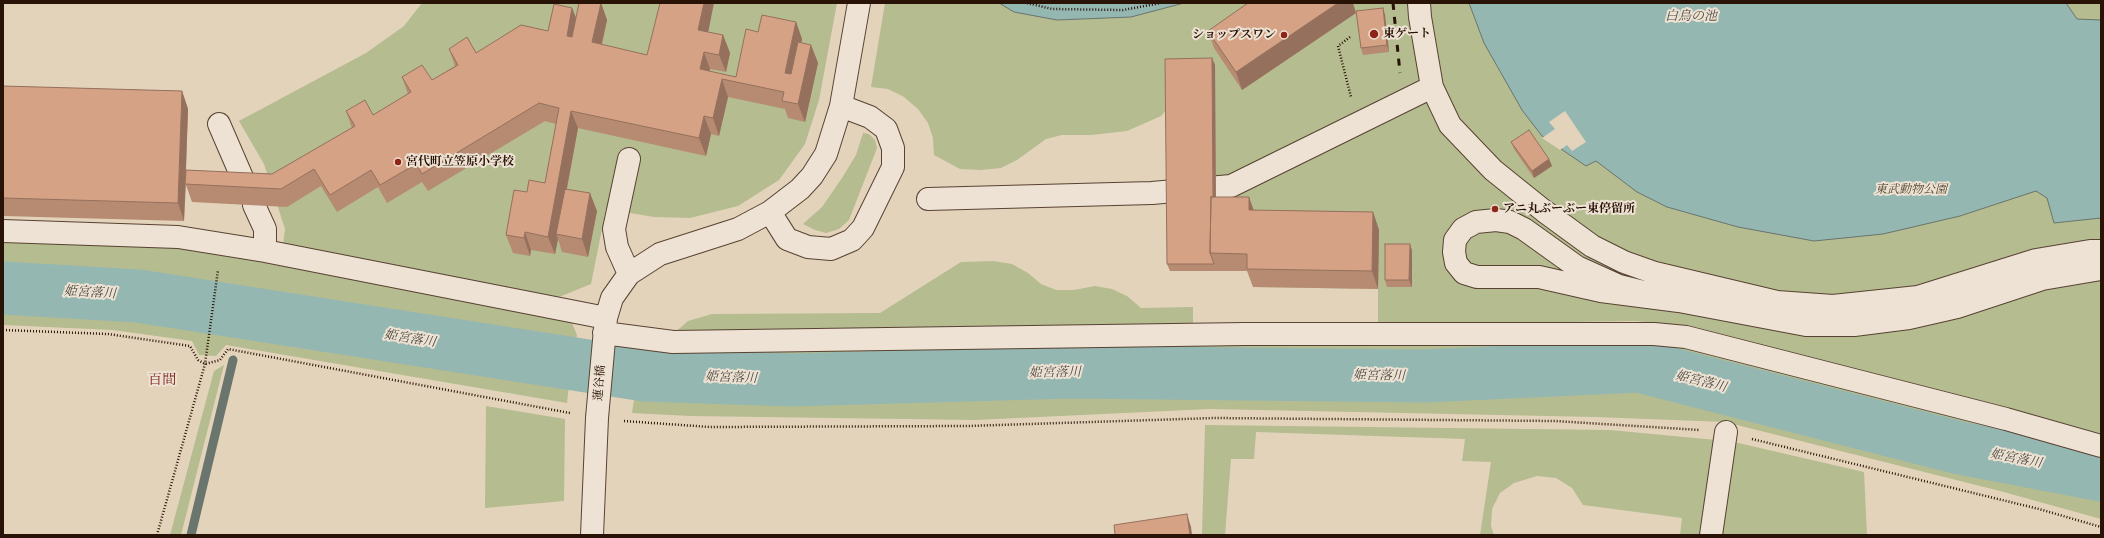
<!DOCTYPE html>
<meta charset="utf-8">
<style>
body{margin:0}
#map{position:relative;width:2104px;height:538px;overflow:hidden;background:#e4d3bb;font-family:"IM FELL French Canon",serif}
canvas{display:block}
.frame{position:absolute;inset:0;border:4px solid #291206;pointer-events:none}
</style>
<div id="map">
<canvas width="2104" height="538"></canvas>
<div class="frame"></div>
</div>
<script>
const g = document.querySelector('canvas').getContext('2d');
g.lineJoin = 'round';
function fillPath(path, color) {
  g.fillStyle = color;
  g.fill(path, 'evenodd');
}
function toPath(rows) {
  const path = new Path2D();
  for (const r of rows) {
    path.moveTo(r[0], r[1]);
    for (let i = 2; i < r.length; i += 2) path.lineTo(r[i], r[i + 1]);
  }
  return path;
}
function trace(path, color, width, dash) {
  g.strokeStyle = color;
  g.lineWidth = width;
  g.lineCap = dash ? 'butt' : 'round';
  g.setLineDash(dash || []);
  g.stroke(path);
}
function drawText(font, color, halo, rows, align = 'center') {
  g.font = font + ' "IM FELL French Canon","Noto Serif JP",serif';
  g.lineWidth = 4;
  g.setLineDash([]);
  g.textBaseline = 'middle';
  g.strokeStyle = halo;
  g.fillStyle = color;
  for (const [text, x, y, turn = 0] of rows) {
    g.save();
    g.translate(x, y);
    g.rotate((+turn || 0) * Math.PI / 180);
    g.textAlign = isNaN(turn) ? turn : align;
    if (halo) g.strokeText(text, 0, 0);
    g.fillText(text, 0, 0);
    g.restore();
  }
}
const green = toPath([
 [422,3,837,3,819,100,805,144,779,180,738,206,690,218,654,217,606,209,591,284,559,297,283,245,285,229,264,164,239,121,366,53,404,26],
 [885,3,2101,3,2101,437,2012,411,1691,326,1635,321,1378,325,1378,289,1253,287,1253,271,1170,271,1168,108,1161,116,1127,131,1091,135,1062,135,1046,139,1017,160,1001,168,981,170,960,169,934,155,933,138,928,123,918,109,904,97,888,89,871,87],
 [863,133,869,134,875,140,877,148,849,220,839,229,826,233,815,230,803,224,822,207,842,178,856,155],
 [3,242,184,247,261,261,571,321,577,335,574,353,466,333,119,277,3,272],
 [993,261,1012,264,1028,273,1041,284,1056,290,1074,290,1095,286,1112,289,1127,296,1141,308,1193,307,1193,324,673,334,688,321,712,314,880,313,961,262],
 [3,302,150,310,473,360,570,377,567,403,226,345,216,356,199,355,192,341,113,330,3,325],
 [1612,340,1686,344,2101,453,2101,468,1972,437,1673,358,1612,352,1446,361,1315,354,1107,360,937,361,782,368,639,363,642,345],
 [224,365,181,535,170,535,214,371],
 [1606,385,1658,387,1928,458,2101,492,2101,519,2000,491,1725,422,1595,417,1210,409,975,420,690,416,632,413,635,393,701,397,1318,394],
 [486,406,565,419,564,501,485,508],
 [1205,425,1610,430,1716,440,1703,535,1680,535,1682,518,1583,505,1572,488,1556,478,1537,476,1514,483,1500,493,1492,509,1491,526,1494,535,1480,535,1491,462,1462,461,1465,439,1256,432,1254,459,1231,459,1225,535,1202,535],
 [1734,442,1864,472,1867,535,1721,535]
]);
const water = toPath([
 [999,3,1184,3,1131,17,1057,20,1014,12,999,3],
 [1469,3,2066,3,2077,19,2101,20,2101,218,2054,223,2047,198,2036,191,1960,216,1883,234,1814,241,1738,227,1667,207,1637,192,1596,161,1586,166,1542,136,1522,110,1484,43,1469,3]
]);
const pier = toPath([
 [1565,111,1586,142,1572,151,1567,145,1560,150,1542,138,1555,129,1549,122]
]);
const stream = toPath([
 [191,535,233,360]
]);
const river = toPath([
 [3,288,138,296,645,375,791,380,1070,372,1424,376,1639,366,1960,448,2101,475]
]);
const path = toPath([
 [1027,3,1052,9,1123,10,1161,3],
 [1350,37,1338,46,1351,97],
 [3,330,108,334,190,346,198,360,205,364,220,360,228,349,570,413],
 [624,421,710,427,968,426,1214,418,1555,421,1700,430],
 [1752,439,2039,509,2101,527],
 [157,535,205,364,218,270]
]);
const minor = toPath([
 [1419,3,1420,17,1432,87,1450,125,1493,170,1544,211,1592,246,1624,262,1655,273,1777,302,1833,306,1918,297,2036,260,2090,251,2101,251],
 [219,124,248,191],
 [629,159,614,229,617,247,629,274],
 [928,199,1152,193,1231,186,1432,87],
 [254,205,265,229,265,251],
 [770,212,787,239,808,247,831,249,852,240,863,228,893,167,893,148,886,129,870,117,841,106],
 [3,231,178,237,265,251,606,318],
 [1679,301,1619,286,1577,267,1524,229,1510,222,1496,220,1476,222,1463,229,1455,240,1454,252,1456,263,1464,273,1477,277,1539,277,1601,291,1679,301,1806,325,1854,325,1909,318,1957,307,2042,279,2101,269],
 [604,333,673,342,1245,334,1654,334,1686,337,2006,419,2101,446],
 [592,535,597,418,606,318,612,298,629,274,660,254,738,229,770,212,800,189,812,176,826,154,841,106,859,3],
 [1711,535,1726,432]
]);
const rail = toPath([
 [1393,3,1400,73]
]);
const wall = toPath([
 [601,3,607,20,602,45,647,55,708,32,723,35,730,53,726,72,710,69,710,71,736,77,758,32,796,22,802,39,801,43,811,45,818,63,805,122,788,118,785,109,728,97,719,136,711,134,706,156,578,128,567,189,597,211,588,257,562,252,558,239,555,254,531,250,530,256,513,253,506,235,527,192,545,183,556,124,545,121,428,191,422,182,387,203,378,187,337,212,321,186,287,207,192,202,186,185,184,221,3,216,3,86,182,91,188,109,186,170,272,174,352,128,346,111,373,115,408,94,402,77,432,80,455,66,449,49,476,53,548,31,572,8,576,18],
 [1383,8,1385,15,1389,52,1363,55,1361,48],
 [1356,13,1242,90,1214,48,1208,31],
 [1212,58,1215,65,1216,197,1249,197,1254,210,1373,212,1379,230,1378,289,1253,287,1247,271,1170,271,1167,264],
 [1511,142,1549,159,1552,166,1534,178,1514,149],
 [1410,244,1412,251,1412,287,1387,287,1385,280]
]);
const shadedWall = toPath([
 [601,3,607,20,598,60,592,42],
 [704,3,714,3,705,48,698,30],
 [1338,3,1353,3,1356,13,1242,90,1236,72],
 [572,8,579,26,573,53,567,36],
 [1383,8,1385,15,1389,52,1387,45],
 [796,22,802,39,792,90,785,73],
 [723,35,730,53,726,72,719,55],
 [811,45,818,63,805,122,798,104],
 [704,52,710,69,707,87,700,69],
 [1212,58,1215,65,1216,253,1214,253],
 [722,79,728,97,719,136,713,118],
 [182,91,188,109,184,221,178,203],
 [571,111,578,128,558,235,556,234,558,239,555,254,548,237],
 [704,116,711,134,706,156,699,138],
 [1549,159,1552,166,1534,178,1532,171],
 [590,193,597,211,588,257,582,239],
 [1249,197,1255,215,1249,210],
 [1373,212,1379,230,1378,289,1372,271],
 [525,232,531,250,530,256,524,238],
 [1410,244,1412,251,1412,287,1409,280],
 [1187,514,1191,527,1192,535,1190,535]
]);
const building = toPath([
 [579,3,601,3,592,42,647,55,660,3,704,3,698,30,723,35,719,55,704,52,700,69,736,77,746,29,758,32,762,15,796,22,785,73,791,74,798,42,811,45,798,104,782,101,784,92,722,79,713,118,704,116,699,138,571,111,548,237,525,232,524,238,506,235,514,190,527,192,529,180,545,183,559,108,539,103,422,174,416,164,380,185,371,170,330,195,314,169,281,189,185,184,186,170,272,174,355,126,346,111,365,100,373,115,411,92,402,77,422,65,432,80,458,65,449,49,467,37,476,53,521,25,548,31,554,4,572,8,567,36,572,37,579,3],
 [1248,3,1338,3,1236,72,1208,31,1248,3],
 [1383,8,1387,45,1361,48,1356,11,1383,8],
 [1212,58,1213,197,1211,197,1210,253,1214,264,1167,264,1165,59,1212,58],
 [3,86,182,91,178,203,3,198,3,86],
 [1529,130,1549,159,1532,171,1511,142,1529,130],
 [565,189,590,193,582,239,556,234,565,189],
 [1211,197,1249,197,1249,210,1373,212,1372,271,1247,269,1247,254,1210,253,1211,197],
 [1385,244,1410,244,1409,280,1385,280,1385,244],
 [1187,514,1190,535,1115,535,1114,525,1187,514]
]);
const markers = [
 [1374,34,5,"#8f2418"],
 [1284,35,4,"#8f2418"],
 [398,162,4,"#8f2418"],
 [1495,209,4,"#8f2418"]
];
const poiNames = [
 ["東ゲート",1383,34],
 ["ショップスワン",1276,35,"right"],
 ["宮代町立笠原小学校",406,162],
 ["アニ丸ぶーぶー東停留所",1503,209]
];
const parkNames = [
 ["東武動物公園",1911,190]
];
const streetNames = [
 ["蓮谷橋",600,383,-85]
];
const waterNames = [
 ["白鳥の池",1691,17],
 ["姫宮落川",90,293,3],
 ["姫宮落川",410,339,9],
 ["姫宮落川",1055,373,-1],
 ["姫宮落川",1379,376,1],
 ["姫宮落川",731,378,2],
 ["姫宮落川",1701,382,14],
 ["姫宮落川",2016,459,11]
];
const quarterNames = [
 ["百間",162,381]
];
fillPath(green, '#b4bc90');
fillPath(water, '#95b7b1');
trace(water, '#6a756d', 1);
fillPath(pier, '#e4d3bb');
trace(stream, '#6a756d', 9);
trace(river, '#95b7b1', 53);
trace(minor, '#584233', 24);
trace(path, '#291206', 2.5, [1, 2]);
trace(minor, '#ede2d3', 22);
trace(rail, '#291206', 3, [7, 7]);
fillPath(wall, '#b78b72');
fillPath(shadedWall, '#95715d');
fillPath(building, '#d5a285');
trace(building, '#95715d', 1);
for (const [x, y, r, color] of markers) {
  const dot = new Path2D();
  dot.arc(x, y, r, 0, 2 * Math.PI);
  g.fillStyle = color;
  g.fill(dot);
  trace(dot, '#ede2d3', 1.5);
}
drawText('bold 12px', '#291206', '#ede2d3', poiNames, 'left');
drawText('italic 12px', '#53452f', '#ede2d3', parkNames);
drawText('12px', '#291206', '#ede2d3', streetNames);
drawText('italic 13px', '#4f4c42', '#ede2d3', waterNames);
drawText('14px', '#7a1f14', '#ede2d3', quarterNames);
</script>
